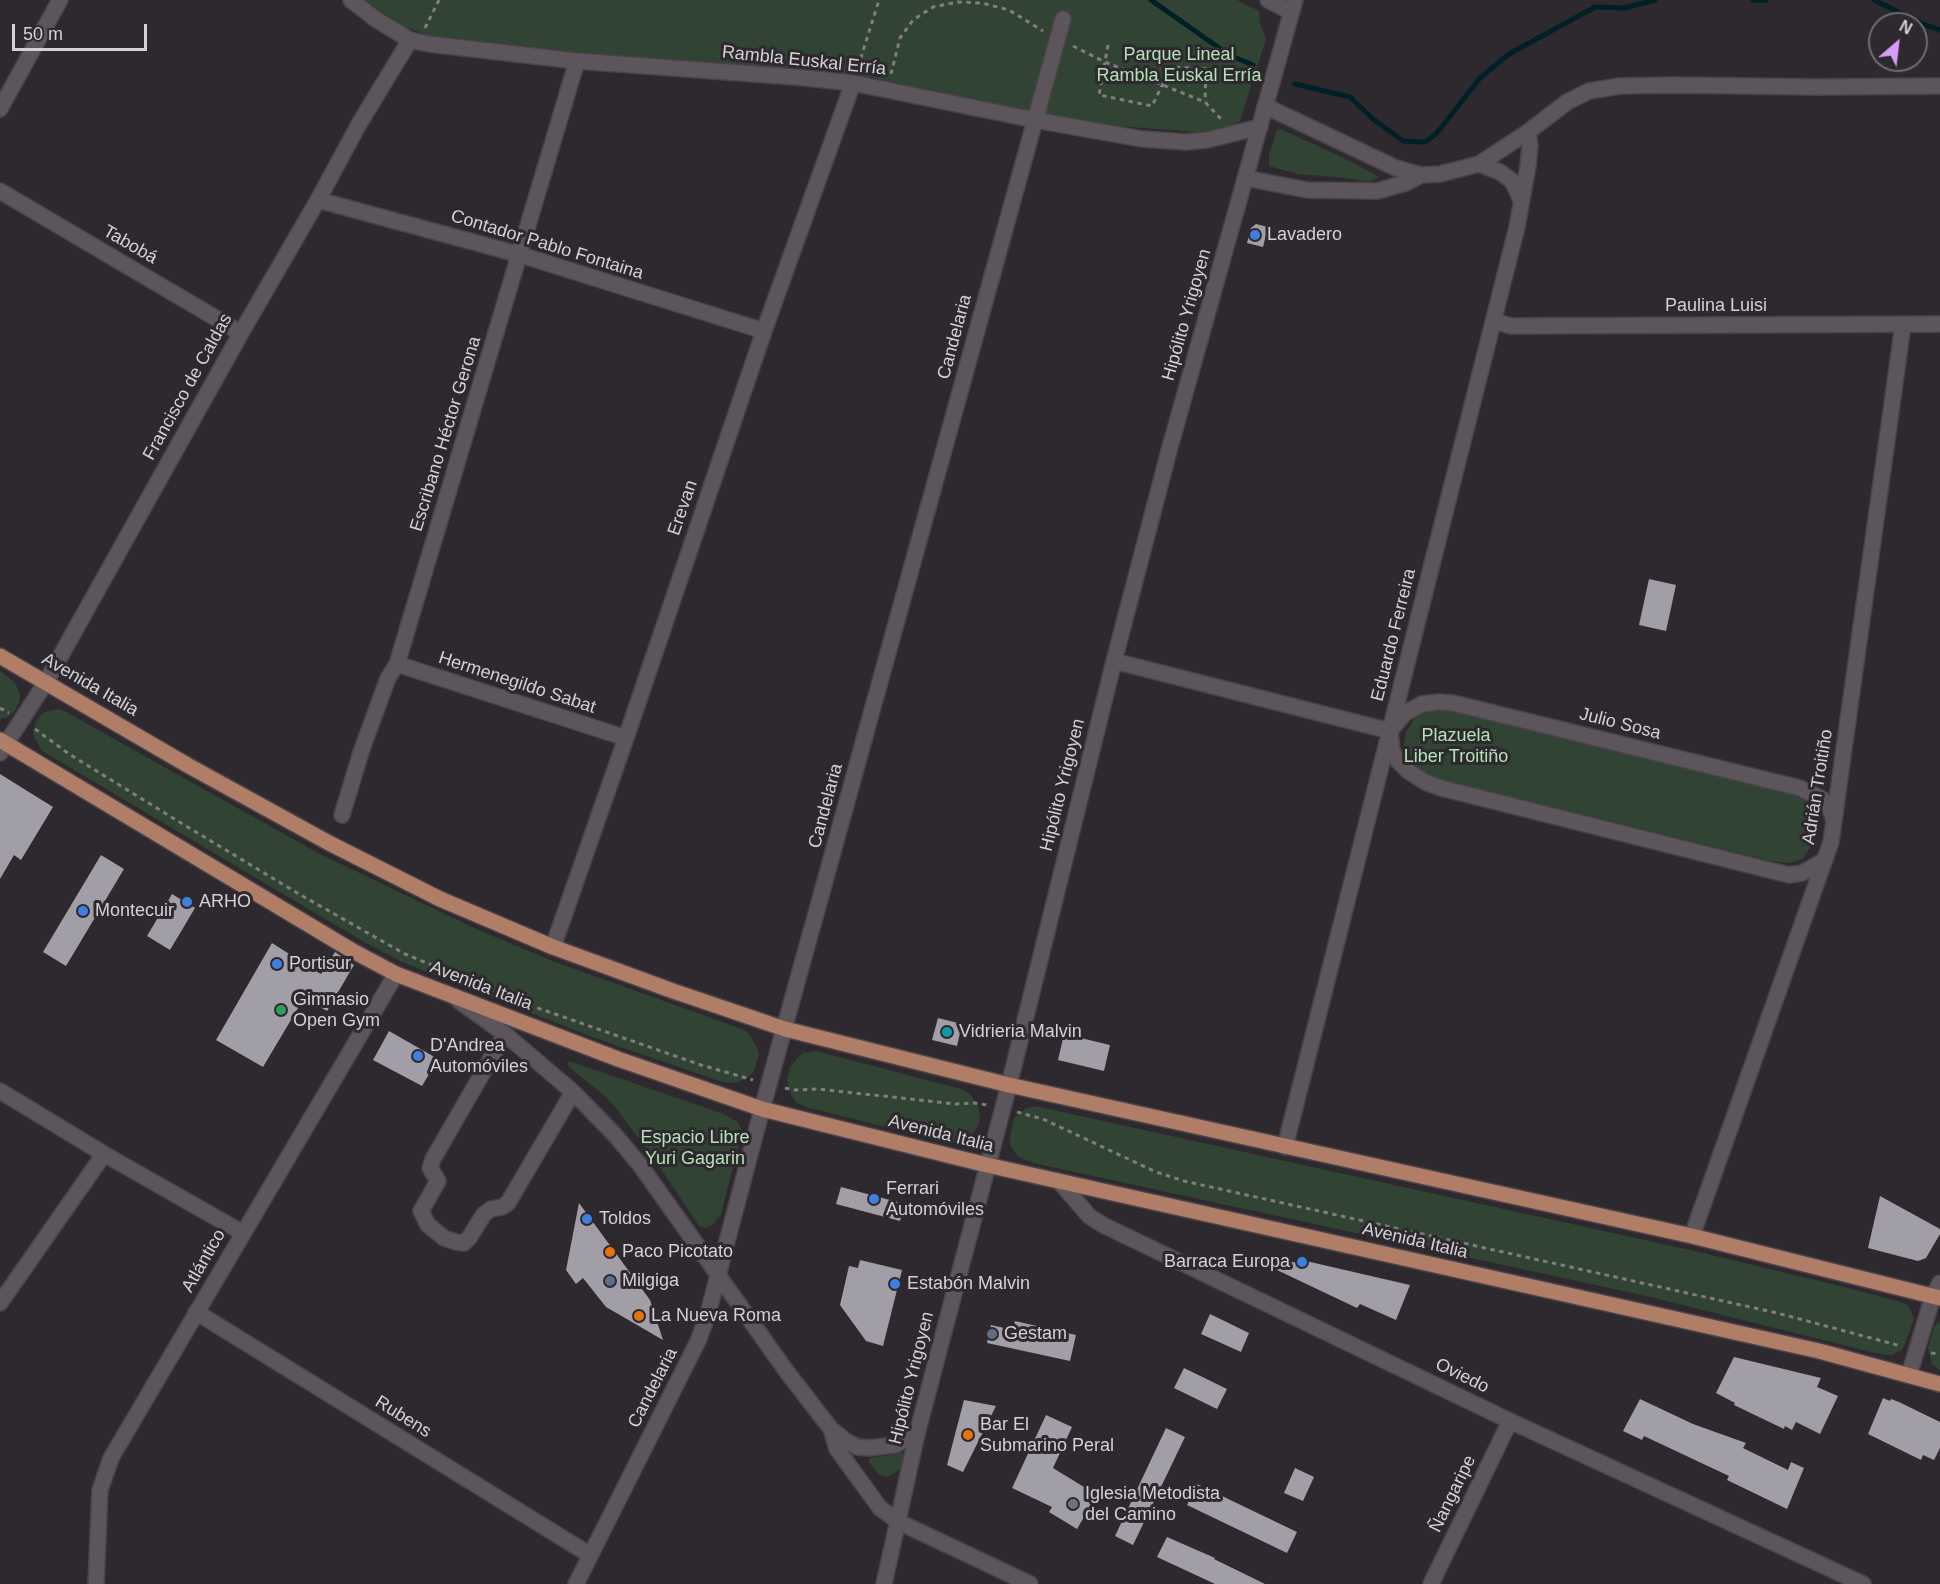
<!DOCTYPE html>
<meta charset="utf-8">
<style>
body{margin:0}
#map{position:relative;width:1940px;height:1584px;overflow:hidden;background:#2e282f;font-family:Arial,sans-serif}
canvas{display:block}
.north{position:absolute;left:1868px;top:12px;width:60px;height:60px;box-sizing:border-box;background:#2e282f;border:2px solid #706b71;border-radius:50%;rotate:28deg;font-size:16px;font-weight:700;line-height:24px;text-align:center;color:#d4d0d4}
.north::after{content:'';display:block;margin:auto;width:21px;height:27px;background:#d89bf8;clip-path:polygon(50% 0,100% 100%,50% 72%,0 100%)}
.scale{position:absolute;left:12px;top:24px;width:135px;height:27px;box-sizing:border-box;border:3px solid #d4d0d4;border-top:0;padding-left:8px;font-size:18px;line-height:21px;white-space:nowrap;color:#d4d0d4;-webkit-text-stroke:4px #2e282f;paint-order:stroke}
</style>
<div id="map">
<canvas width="1940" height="1584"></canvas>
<div class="north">N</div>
<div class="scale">50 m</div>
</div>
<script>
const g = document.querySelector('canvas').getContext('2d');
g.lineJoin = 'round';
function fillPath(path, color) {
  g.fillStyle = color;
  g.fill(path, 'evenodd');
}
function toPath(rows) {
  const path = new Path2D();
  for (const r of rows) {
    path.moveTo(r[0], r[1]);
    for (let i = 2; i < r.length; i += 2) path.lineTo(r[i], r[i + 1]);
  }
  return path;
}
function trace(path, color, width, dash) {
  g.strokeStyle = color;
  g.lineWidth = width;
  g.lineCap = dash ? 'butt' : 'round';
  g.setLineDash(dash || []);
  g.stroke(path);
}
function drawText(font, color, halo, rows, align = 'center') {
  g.font = font + ' Arial,sans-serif';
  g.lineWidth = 6;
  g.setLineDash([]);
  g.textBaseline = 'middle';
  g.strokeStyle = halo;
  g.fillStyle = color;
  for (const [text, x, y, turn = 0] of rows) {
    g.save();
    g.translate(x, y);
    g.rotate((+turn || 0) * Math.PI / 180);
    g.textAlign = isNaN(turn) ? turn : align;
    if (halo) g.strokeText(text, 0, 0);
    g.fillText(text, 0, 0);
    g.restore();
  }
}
const green = toPath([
 [366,0,1237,0,1259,11,1260,23,1266,39,1240,121,1221,129,1197,132,1117,126,1052,115,869,77,795,68,605,55,428,35,400,25],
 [1281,129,1354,163,1379,177,1368,182,1347,178,1298,174,1269,166,1269,155,1277,130],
 [0,671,13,681,17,687,20,695,19,703,14,712,8,717,0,719],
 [1434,706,1785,791,1807,801,1815,810,1819,822,1819,832,1803,859,1789,863,1772,861,1421,774,1407,763,1403,751,1406,732,1418,713],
 [59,709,66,712,318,853,474,928,555,962,742,1029,748,1033,757,1047,759,1054,754,1071,748,1077,739,1082,729,1083,719,1081,592,1037,402,962,364,942,42,751,34,737,33,730,36,722,40,716,45,712],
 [816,1051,961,1089,970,1094,979,1108,980,1119,977,1127,973,1134,967,1139,958,1143,949,1143,806,1107,797,1103,791,1095,787,1080,790,1067,798,1057,803,1053],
 [569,1061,724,1114,738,1122,741,1129,741,1135,731,1175,721,1214,713,1225,705,1228,699,1226,659,1166,617,1109,606,1097,569,1067,568,1064],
 [1035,1106,1699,1252,1836,1285,1898,1301,1906,1304,1911,1311,1914,1319,1905,1344,1901,1351,1892,1355,1879,1354,1651,1297,1033,1163,1019,1157,1011,1147,1010,1137,1014,1118,1025,1109],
 [1940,1321,1940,1370,1932,1364,1928,1348,1934,1327],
 [902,1451,904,1455,900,1469,893,1474,886,1477,878,1474,869,1462,870,1458,897,1454]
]);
const stream = toPath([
 [1151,0,1229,55,1253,65],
 [1753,0,1766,0],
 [1874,0,1923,24,1940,30],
 [1295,84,1350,97,1373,119,1403,141,1425,142,1436,134,1480,78,1509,54,1595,7,1624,8,1655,0]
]);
const building = toPath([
 [1256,224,1268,227,1263,247,1247,243,1251,228],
 [1649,579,1676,585,1666,631,1639,625],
 [0,774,53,807,21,860,14,855,0,879],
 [101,855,124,869,66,966,43,952],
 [172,894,195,908,170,950,147,936],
 [272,943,294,957,293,958,321,974,335,952,354,965,327,1011,304,998,263,1067,216,1040],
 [938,1018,962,1024,957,1046,932,1040],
 [389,1031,438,1059,422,1086,373,1060],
 [1064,1034,1110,1045,1104,1071,1058,1060],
 [841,1187,905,1204,900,1221,836,1204],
 [1880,1196,1940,1229,1940,1234,1926,1258,1918,1261,1868,1248],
 [579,1203,650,1300,663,1340,606,1307,583,1278,576,1284,566,1270],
 [1259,1257,1305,1264,1306,1261,1410,1285,1396,1320,1360,1304,1357,1308,1258,1261],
 [860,1260,902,1270,883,1346,866,1341,840,1305,849,1266,858,1268],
 [1210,1314,1249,1333,1241,1352,1201,1334],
 [1015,1321,1076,1335,1070,1361,987,1343,991,1325,1013,1330],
 [1734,1357,1821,1378,1817,1387,1838,1396,1820,1434,1796,1422,1792,1430,1785,1426,1784,1429,1734,1405,1735,1403,1716,1393],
 [1184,1368,1227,1389,1217,1409,1174,1388],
 [1883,1398,1890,1401,1891,1399,1899,1402,1940,1422,1940,1448,1934,1460,1923,1455,1921,1460,1868,1434],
 [1640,1399,1693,1424,1746,1443,1743,1448,1788,1470,1791,1462,1804,1468,1787,1509,1727,1480,1729,1476,1644,1436,1642,1440,1623,1431],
 [964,1400,996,1406,963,1472,947,1465],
 [1046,1415,1072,1427,1053,1468,1097,1495,1077,1529,1049,1512,1052,1507,1012,1488],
 [1166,1428,1185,1437,1133,1545,1115,1536],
 [1295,1468,1314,1477,1303,1501,1284,1493],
 [1197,1484,1297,1532,1287,1553,1187,1505],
 [1167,1537,1215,1558,1214,1559,1265,1584,1215,1584,1157,1557]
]);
const path = toPath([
 [425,28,439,0],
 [1108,45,1099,95,1152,106,1171,67,1206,69,1205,102],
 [1073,46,1105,62,1205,102,1221,119],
 [858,67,879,0],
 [891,74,900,38,913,20,933,7,958,2,982,3,1009,10,1043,31],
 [0,708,9,713],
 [35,729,69,754,181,823,299,894,405,954,532,1006,701,1065,753,1080],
 [785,1088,794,1090,818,1089,956,1104,974,1103,987,1105],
 [1017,1112,1043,1119,1156,1172,1184,1181,1777,1313,1901,1346],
 [1931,1353,1940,1354]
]);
const minor = toPath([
 [351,0,377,20,410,40,429,44,577,61,796,77,853,83,1035,120,1142,139,1186,142,1207,140,1260,127],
 [1268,0,1291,12],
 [1265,106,1396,168,1421,175,1440,174,1479,164,1528,132,1567,102,1589,91,1620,86,1673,85,1817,87,1940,86],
 [0,109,60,0],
 [1479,164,1500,172,1512,181,1521,200],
 [1245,178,1307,190,1377,191,1406,183,1421,175],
 [0,191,241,333],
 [318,200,521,255,764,331],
 [1493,321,1511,326,1940,324],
 [1114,661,1390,731],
 [397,664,626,738],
 [0,753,46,682,241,333,318,200,359,124,410,40],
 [342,815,361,752,388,678,397,664,577,61],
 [1825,860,1802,873,1789,875,1441,788,1425,782,1408,771,1398,761,1392,751,1390,731,1405,713,1422,704,1439,702,1453,703,1800,788,1822,799,1830,808,1834,821],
 [553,947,626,738,764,331,853,83],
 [459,1001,505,1034,573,1092,615,1135,640,1165,787,1372,831,1429,837,1449,880,1508,899,1522,1030,1584],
 [505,1034,433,1159,430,1168,438,1181,421,1211,428,1225,444,1238,456,1242,464,1243,469,1238,484,1214,491,1209,502,1207,508,1203,573,1092],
 [0,1091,104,1154,243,1233],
 [1285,1147,1517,227,1528,166,1530,145,1528,132],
 [1059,1181,1089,1216,1103,1225,1510,1421,1863,1584],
 [1692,1236,1831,842,1903,325],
 [0,1303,104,1154],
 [196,1312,590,1555],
 [1909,1375,1933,1296,1940,1283],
 [831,1429,846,1441,857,1447,869,1448,895,1445,917,1434],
 [96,1584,100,1490,111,1458,396,974],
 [576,1584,698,1341,707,1317,762,1109,1063,19],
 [884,1584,917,1434,1009,1085,1114,661,1170,447,1295,0],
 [1431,1584,1510,1421]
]);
const major = toPath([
 [0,656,189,766,329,843,440,899,553,947,673,991,785,1029,1009,1085,1692,1236,1940,1298],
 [0,740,351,950,396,974,618,1059,762,1109,987,1165,1819,1351,1940,1384]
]);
const markers = [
 [1255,235,6,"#3f7fe0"],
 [187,902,6,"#3f7fe0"],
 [83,911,6,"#3f7fe0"],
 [277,964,6,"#3f7fe0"],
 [281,1010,6,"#2e9e5b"],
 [947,1032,6,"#0f9aa8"],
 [418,1056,6,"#3f7fe0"],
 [874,1199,6,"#3f7fe0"],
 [587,1219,6,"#3f7fe0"],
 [610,1252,6,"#e8710a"],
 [1302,1262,6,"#3f7fe0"],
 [610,1281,6,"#5c6f8a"],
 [895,1284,6,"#3f7fe0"],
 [639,1316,6,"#e8710a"],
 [992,1334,6,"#5c6f8a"],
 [968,1435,6,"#e8710a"],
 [1073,1504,6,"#6b7280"]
];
const parkNames = [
 ["Parque Lineal",1179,55],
 ["Rambla Euskal Erría",1179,76],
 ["Plazuela",1456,736],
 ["Liber Troitiño",1456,757],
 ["Espacio Libre",695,1138],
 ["Yuri Gagarin",695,1159]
];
const streetNames = [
 ["Rambla Euskal Erría",804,61,6],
 ["Tabobá",130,245,30],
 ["Contador Pablo Fontaina",547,245,17],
 ["Paulina Luisi",1716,306],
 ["Hipólito Yrigoyen",1187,315,-74],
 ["Candelaria",955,337,-75],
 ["Francisco de Caldas",188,387,-61],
 ["Escribano Héctor Gerona",446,434,-73],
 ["Erevan",683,508,-71],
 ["Eduardo Ferreira",1394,635,-76],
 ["Hermenegildo Sabat",517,683,18],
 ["Avenida Italia",90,685,30],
 ["Julio Sosa",1620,724,14],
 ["Hipólito Yrigoyen",1063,785,-76],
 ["Adrián Troitiño",1818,787,-81],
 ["Candelaria",826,806,-75],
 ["Avenida Italia",481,986,21],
 ["Avenida Italia",941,1134,14],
 ["Avenida Italia",1415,1241,13],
 ["Atlántico",204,1261,-60],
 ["Oviedo",1462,1376,26],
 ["Hipólito Yrigoyen",912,1378,-76],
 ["Candelaria",653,1388,-63],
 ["Rubens",403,1417,32],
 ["Ñangaripe",1453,1494,-64]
];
const poiNames = [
 ["Lavadero",1267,235],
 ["ARHO",199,902],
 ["Montecuir",95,911],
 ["Portisur",289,964],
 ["Gimnasio",293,1000],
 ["Open Gym",293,1021],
 ["Vidrieria Malvin",959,1032],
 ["D'Andrea",430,1046],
 ["Automóviles",430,1067],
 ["Ferrari",886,1189],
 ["Automóviles",886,1210],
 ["Toldos",599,1219],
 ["Paco Picotato",622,1252],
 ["Barraca Europa",1290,1262,"right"],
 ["Milgiga",622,1281],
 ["Estabón Malvin",907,1284],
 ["La Nueva Roma",651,1316],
 ["Gestam",1004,1334],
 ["Bar El",980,1425],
 ["Submarino Peral",980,1446],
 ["Iglesia Metodista",1085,1494],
 ["del Camino",1085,1515]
];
fillPath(green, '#314433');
trace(stream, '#002028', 5);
fillPath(building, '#a29ea8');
trace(minor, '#474348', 18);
trace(major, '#474348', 18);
trace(path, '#817c81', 3, [4.5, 4.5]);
trace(minor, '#5c555c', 15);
trace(major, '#b07d66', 15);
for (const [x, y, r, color] of markers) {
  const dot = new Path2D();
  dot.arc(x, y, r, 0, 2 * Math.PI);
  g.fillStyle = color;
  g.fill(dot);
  trace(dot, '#2e282f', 2);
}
drawText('18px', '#b2e3b7', '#2e282f', parkNames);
drawText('18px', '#d4d0d4', '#2e282f', streetNames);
drawText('18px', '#d4d0d4', '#2e282f', poiNames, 'left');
</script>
